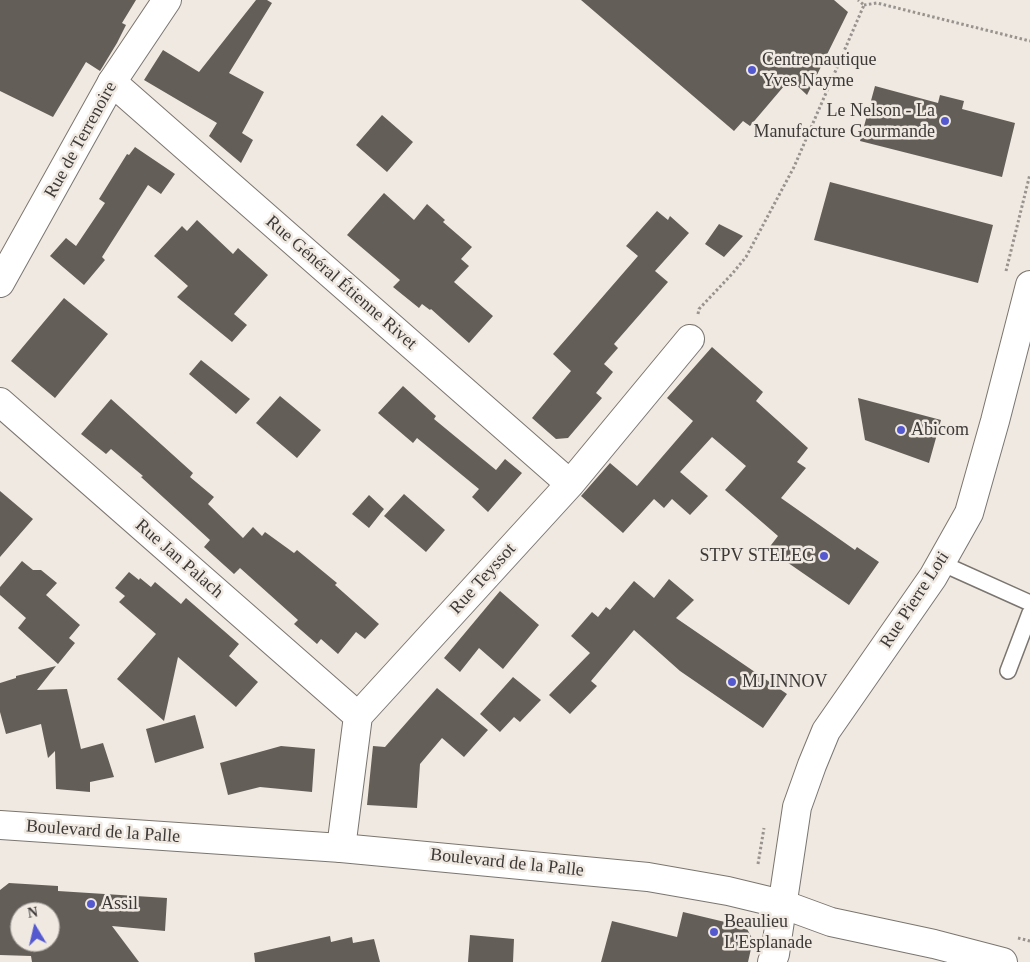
<!DOCTYPE html>
<meta charset="utf-8">
<style>
body{margin:0}
#map{position:relative;width:1030px;height:962px;overflow:hidden;background:#f0e9e2;font-family:"Times New Roman",serif}
canvas{display:block}
.north{position:absolute;left:10px;top:902px;width:50px;height:50px;box-sizing:border-box;background:#f0e9e2;border:1px solid #a8a39e;border-radius:50%;rotate:351deg;font-size:14px;font-weight:700;line-height:20px;text-align:center;color:#3c3937}
.north::after{content:'';display:block;margin:auto;width:18px;height:22px;background:#5559d0;clip-path:polygon(50% 0,100% 100%,50% 72%,0 100%)}
</style>
<div id="map">
<canvas width="1030" height="962"></canvas>
<div class="north">N</div>
</div>
<script>
const g = document.querySelector('canvas').getContext('2d');
g.lineJoin = 'round';
function fillPath(path, color) {
  g.fillStyle = color;
  g.fill(path, 'evenodd');
}
function toPath(rows) {
  const path = new Path2D();
  for (const r of rows) {
    path.moveTo(r[0], r[1]);
    for (let i = 2; i < r.length; i += 2) path.lineTo(r[i], r[i + 1]);
  }
  return path;
}
function trace(path, color, width, dash) {
  g.strokeStyle = color;
  g.lineWidth = width;
  g.lineCap = dash ? 'butt' : 'round';
  g.setLineDash(dash || []);
  g.stroke(path);
}
function drawText(font, color, halo, rows, align = 'center') {
  g.font = font + ' "Times New Roman",serif';
  g.lineWidth = 5;
  g.setLineDash([]);
  g.textBaseline = 'middle';
  g.strokeStyle = halo;
  g.fillStyle = color;
  for (const [text, x, y, turn = 0] of rows) {
    g.save();
    g.translate(x, y);
    g.rotate((+turn || 0) * Math.PI / 180);
    g.textAlign = isNaN(turn) ? turn : align;
    if (halo) g.strokeText(text, 0, 0);
    g.fillText(text, 0, 0);
    g.restore();
  }
}
const building = toPath([
 [0,0,136,0,122,23,126,25,117,43,100,71,86,62,53,117,0,91],
 [256,0,267,0,272,3,229,73,264,92,242,133,253,140,241,163,209,136,217,123,144,80,163,50,199,72],
 [581,0,834,0,848,12,807,95,790,79,750,126,743,121,734,131],
 [875,86,938,103,940,95,964,101,962,109,1015,123,1002,177,860,141],
 [382,115,413,142,387,172,356,145],
 [135,147,175,174,161,194,148,185,102,257,105,260,84,285,50,256,66,238,76,246,105,203,99,199,127,154,129,155],
 [830,182,993,225,978,283,814,240],
 [384,193,414,220,427,204,445,220,443,222,472,247,461,259,469,266,454,282,493,316,469,343,431,309,430,310,422,304,419,308,393,287,400,280,347,235],
 [657,211,668,220,670,216,689,233,655,271,668,282,614,344,618,348,604,364,613,372,596,393,602,398,568,438,556,439,532,418,571,371,553,354,638,256,626,246],
 [197,220,233,254,238,248,268,275,234,314,247,325,232,342,177,297,188,286,154,256,182,226,187,231],
 [719,224,743,236,724,257,705,244],
 [64,298,108,334,55,398,11,361],
 [712,347,763,392,756,401,808,448,797,462,806,468,781,498,855,550,857,547,879,562,849,605,768,549,778,536,725,490,746,466,712,437,680,472,708,496,690,515,672,499,664,508,654,499,623,533,581,496,610,463,637,486,693,421,667,398],
 [201,360,250,399,236,414,189,374],
 [403,386,436,416,434,419,496,470,505,459,522,473,488,512,472,497,479,489,417,438,413,443,378,413],
 [280,396,321,430,297,458,256,423],
 [858,398,941,420,929,463,865,440],
 [111,399,193,473,190,477,214,497,208,504,243,538,253,527,262,536,265,532,294,553,297,550,337,583,335,585,379,624,365,639,356,632,338,654,321,639,317,644,294,624,298,620,240,568,234,574,204,547,210,540,141,477,143,476,111,449,106,454,81,434],
 [0,491,33,519,0,557],
 [404,494,445,530,426,552,384,516],
 [369,495,384,509,369,528,352,514],
 [22,561,33,570,41,570,57,583,46,595,80,625,69,638,75,643,58,664,18,628,26,618,0,595,0,587],
 [129,572,139,580,140,578,151,587,155,582,181,604,186,598,239,644,229,656,258,682,236,707,178,657,164,721,117,679,156,634,119,602,125,596,115,588],
 [669,579,694,600,676,618,787,694,763,728,680,671,634,630,591,681,597,686,570,714,549,695,590,653,571,636,592,612,598,617,606,607,610,610,634,581,654,598],
 [500,591,539,625,503,669,479,648,460,672,444,658],
 [56,666,37,690,67,689,81,749,103,743,114,777,90,782,90,792,56,789,55,751,48,758,41,724,6,734,0,712,0,683,16,678,16,676],
 [513,677,541,700,520,722,514,717,500,732,480,714],
 [437,688,488,730,464,757,442,738,420,764,417,808,367,805,373,746,385,747],
 [195,715,204,748,155,763,146,729],
 [281,746,315,749,312,792,260,787,228,795,220,763],
 [9,883,58,886,58,891,167,898,165,931,112,926,139,962,32,962,31,956,0,955,0,890],
 [20,912,50,912,50,942,20,942],
 [683,912,746,927,753,940,748,962,601,962,612,921,677,937],
 [470,935,514,939,513,962,468,962],
 [330,936,331,942,352,937,353,943,374,939,380,962,255,962,254,953]
]);
const path = toPath([
 [864,5,877,3,1030,41],
 [1006,271,1030,174],
 [698,314,699,309,732,274,746,257,794,167,864,5,858,0],
 [758,864,764,828],
 [1018,938,1030,941]
]);
const service = toPath([
 [941,563,1030,603],
 [1008,671,1030,613]
]);
const minor = toPath([
 [112,82,570,484],
 [0,402,358,716],
 [341,848,358,716,570,484,690,339],
 [772,962,775,954,797,807,812,765,826,731,933,577,969,513,995,421,1030,285]
]);
const tertiary = toPath([
 [0,283,112,82,167,0],
 [0,825,341,848,648,877,728,891,782,904,831,922,934,944,1003,962]
]);
const markers = [
 [752,70,5,"#5559d0"],
 [945,121,5,"#5559d0"],
 [901,430,5,"#5559d0"],
 [824,556,5,"#5559d0"],
 [732,682,5,"#5559d0"],
 [91,904,5,"#5559d0"],
 [714,932,5,"#5559d0"]
];
const poiNames = [
 ["Centre nautique",762,60],
 ["Yves Nayme",762,81],
 ["Le Nelson - La",935,111,"right"],
 ["Manufacture Gourmande",935,132,"right"],
 ["Abicom",911,430],
 ["STPV STELEC",814,556,"right"],
 ["MJ INNOV",742,682],
 ["Assil",101,904],
 ["Beaulieu",724,922],
 ["L'Esplanade",724,943]
];
const streetNames = [
 ["Rue de Terrenoire",81,140,-61],
 ["Rue Général Étienne Rivet",341,283,41],
 ["Rue Jan Palach",179,559,41],
 ["Rue Teyssot",483,579,-48],
 ["Rue Pierre Loti",915,600,-57],
 ["Boulevard de la Palle",103,832,4],
 ["Boulevard de la Palle",507,863,6]
];
fillPath(building, '#645e59');
trace(service, '#7b756f', 18);
trace(minor, '#7b756f', 30);
trace(tertiary, '#7b756f', 30);
trace(path, '#98938e', 3, [2.5, 2.5]);
trace(service, '#fff', 15);
trace(minor, '#fff', 28);
trace(tertiary, '#fff', 28);
for (const [x, y, r, color] of markers) {
  const dot = new Path2D();
  dot.arc(x, y, r, 0, 2 * Math.PI);
  g.fillStyle = color;
  g.fill(dot);
  trace(dot, '#f0e9e2', 2);
}
drawText('18px', '#3c3937', '#f0e9e2', poiNames, 'left');
drawText('18px', '#3c3937', '#f0e9e2', streetNames);
</script>
